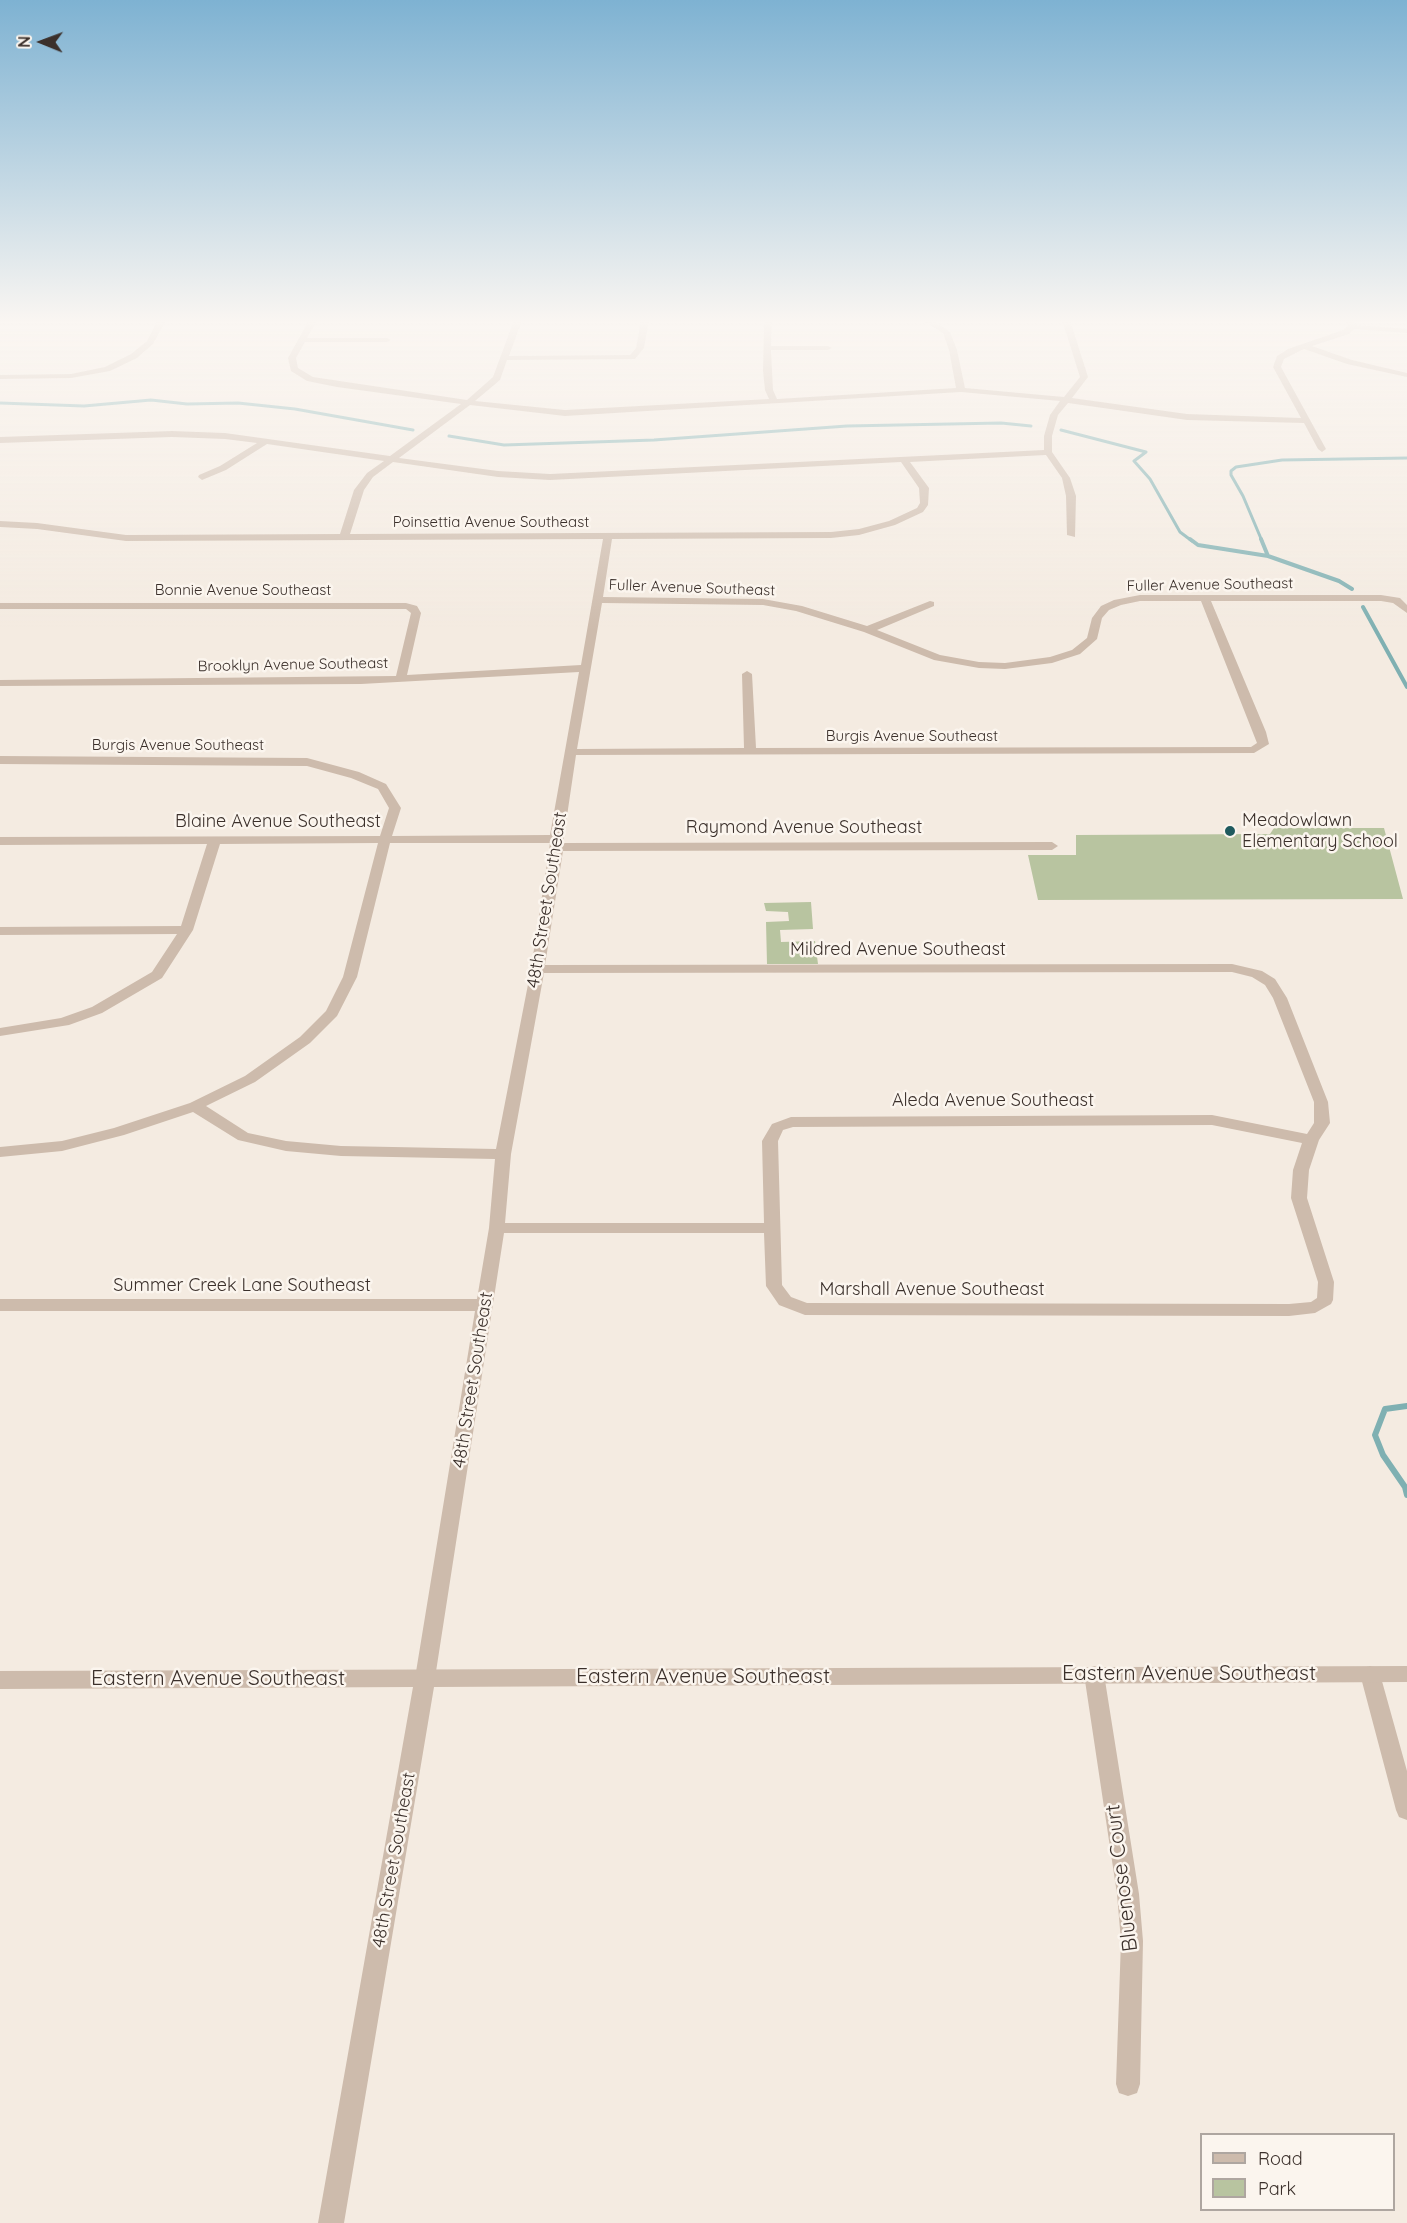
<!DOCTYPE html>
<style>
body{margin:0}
#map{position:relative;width:1407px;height:2223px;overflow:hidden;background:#f4ebe1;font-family:Quicksand,sans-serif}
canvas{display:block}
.legend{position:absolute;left:1200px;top:2133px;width:195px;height:78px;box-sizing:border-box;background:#fbf5ee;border:2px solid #aea6a0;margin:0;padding:8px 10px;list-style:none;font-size:18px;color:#3b302b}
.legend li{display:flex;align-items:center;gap:12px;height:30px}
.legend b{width:30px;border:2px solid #aea6a0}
.north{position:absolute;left:12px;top:12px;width:60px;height:60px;-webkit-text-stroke:4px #fbf5ee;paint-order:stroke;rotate:271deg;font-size:16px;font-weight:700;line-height:24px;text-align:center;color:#3b302b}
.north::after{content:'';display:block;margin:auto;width:21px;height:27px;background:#3b302b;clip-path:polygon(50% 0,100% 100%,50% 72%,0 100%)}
</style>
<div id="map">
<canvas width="1407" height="2223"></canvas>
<ul class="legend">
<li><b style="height:8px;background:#cdbbac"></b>Road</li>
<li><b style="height:16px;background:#b8c4a0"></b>Park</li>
</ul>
<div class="north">N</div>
</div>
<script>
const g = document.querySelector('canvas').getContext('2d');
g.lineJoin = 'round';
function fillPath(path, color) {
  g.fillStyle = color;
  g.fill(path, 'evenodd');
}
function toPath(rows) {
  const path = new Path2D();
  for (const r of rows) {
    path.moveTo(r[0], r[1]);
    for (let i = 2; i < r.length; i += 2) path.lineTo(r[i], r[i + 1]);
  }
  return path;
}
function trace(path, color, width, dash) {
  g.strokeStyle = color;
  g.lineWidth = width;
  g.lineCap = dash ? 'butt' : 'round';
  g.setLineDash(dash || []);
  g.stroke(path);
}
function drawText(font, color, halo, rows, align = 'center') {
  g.font = font + ' Quicksand,sans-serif';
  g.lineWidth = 5;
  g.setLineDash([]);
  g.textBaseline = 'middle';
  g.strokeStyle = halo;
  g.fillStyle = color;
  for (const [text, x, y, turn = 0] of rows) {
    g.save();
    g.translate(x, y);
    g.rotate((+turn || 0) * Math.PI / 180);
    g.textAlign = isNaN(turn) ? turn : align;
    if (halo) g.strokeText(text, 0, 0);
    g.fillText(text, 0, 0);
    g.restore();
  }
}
const green = toPath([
 [1274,828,1384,828,1403,899,1038,900,1028,855,1076,855,1076,835,1270,834],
 [811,902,813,929,780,930,781,942,815,941,818,964,767,964,766,922,789,921,788,912,766,911,764,903]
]);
const streamFar2 = toPath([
 [0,403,84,406,151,400,187,404,238,403,295,409,413,430],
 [1061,430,1146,452,1134,461,1150,479,1180,532,1192,541],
 [449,436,504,445,654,440,847,426,1001,423,1031,426],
 [1262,541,1243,496,1231,475,1231,471,1236,467,1282,460,1407,458]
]);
const streamFar1 = toPath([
 [1190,539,1198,545,1268,556,1339,581,1352,589],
 [1261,539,1268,556],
 [1363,607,1407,687]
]);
const stream = toPath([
 [1407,1406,1385,1409,1375,1435,1383,1455,1405,1487,1407,1495]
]);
const minor = toPath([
 [158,320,166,320,153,344,137,358,110,371,71,378,0,379,0,375,71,374,105,367,131,354,147,341,158,320],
 [309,320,317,320,307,338,387,338,391,340,387,342,305,342,296,358,298,368,313,377,467,400,493,377,514,320,522,320,509,356,630,355,636,348,641,320,649,320,644,348,635,359,507,360,500,380,475,401,565,410,769,399,765,390,763,371,764,320,772,320,771,346,828,346,832,348,828,350,771,350,773,390,777,399,956,388,949,350,943,333,922,320,932,320,950,332,957,350,965,388,1064,397,1080,377,1062,320,1070,320,1088,377,1072,398,1187,414,1301,418,1273,367,1277,356,1288,349,1343,330,1348,326,1345,320,1353,320,1355,325,1407,329,1407,333,1354,329,1349,334,1312,346,1352,360,1407,373,1407,377,1347,364,1304,349,1284,359,1281,367,1326,449,1322,452,1318,449,1304,423,1187,420,1068,403,1058,415,1052,436,1052,452,1070,478,1076,496,1075,537,1067,535,1066,496,1062,478,1046,455,910,462,929,488,928,505,923,512,895,525,859,535,831,538,612,539,603,597,763,599,802,606,867,626,930,601,934,602,934,606,877,630,940,655,979,662,1005,663,1050,657,1072,650,1087,638,1092,618,1101,606,1114,600,1140,595,1381,595,1400,598,1407,605,1407,613,1393,603,1381,601,1211,601,1266,732,1269,744,1254,753,576,755,563,843,1052,842,1058,846,1052,850,563,851,545,965,1232,964,1262,971,1275,979,1287,998,1328,1102,1330,1123,1319,1140,1309,1170,1307,1198,1334,1282,1333,1300,1331,1304,1315,1313,1289,1316,805,1315,779,1305,766,1286,764,1233,504,1233,435,1678,432,1684,425,1687,418,1684,415,1678,475,1311,0,1311,0,1299,477,1299,489,1228,495,1159,341,1156,286,1151,238,1140,193,1112,124,1135,62,1151,0,1157,0,1147,62,1141,114,1128,190,1103,245,1076,300,1037,326,1011,343,977,378,843,220,844,193,930,162,978,102,1013,69,1025,0,1036,0,1028,61,1018,92,1007,152,972,177,934,0,935,0,927,181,926,207,844,0,845,0,837,380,836,389,808,378,789,351,778,307,766,0,764,0,756,307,758,359,772,386,784,401,808,392,836,550,835,579,672,361,684,0,686,0,680,396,676,411,613,406,609,0,609,0,603,406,603,417,606,421,613,407,675,581,665,603,539,126,541,37,529,0,527,0,521,37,523,126,535,340,534,354,490,367,473,384,461,267,444,226,470,202,480,198,477,199,475,220,466,257,443,225,439,172,437,0,443,0,437,172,431,225,433,390,456,461,404,337,387,307,381,291,371,288,358,309,320],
 [961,392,1060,401,1050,415,1044,436,1044,450,550,474,498,471,399,458,470,405,565,416,961,392],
 [393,462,498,477,550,480,901,462,919,488,920,503,917,508,889,521,859,529,831,532,350,534,364,490,373,477,393,462],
 [1140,601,1201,601,1257,743,1251,747,756,748,752,674,747,671,742,674,744,748,577,749,602,603,763,605,796,611,864,632,934,660,979,668,1005,669,1052,663,1080,654,1097,639,1102,618,1109,610,1121,605,1140,601],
 [390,843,550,843,531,969,496,1149,341,1146,286,1141,248,1133,206,1106,255,1082,310,1043,337,1016,357,977,390,843],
 [1232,972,1252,977,1265,985,1273,998,1314,1102,1314,1123,1307,1134,1212,1115,791,1117,772,1124,762,1141,764,1223,505,1223,511,1154,544,973,1232,972],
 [1212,1125,1302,1143,1293,1170,1291,1198,1318,1282,1317,1298,1311,1302,1289,1304,807,1303,791,1297,782,1285,778,1141,783,1130,793,1127,1212,1125],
 [1094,1666,1101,1668,1104,1674,1139,1894,1143,1941,1140,2084,1137,2093,1128,2096,1119,2093,1116,2084,1121,1941,1117,1894,1084,1674,1087,1668,1094,1666],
 [1370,1666,1377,1668,1380,1674,1407,1771,1407,1820,1399,1817,1396,1810,1360,1674,1363,1668,1370,1666]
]);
const tertiary = toPath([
 [1407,1666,1407,1682,434,1687,344,2223,318,2223,413,1687,0,1689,0,1671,1407,1666]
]);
const markers = [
 [1230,831,6,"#1f5a5e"]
];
const farStreetnames = [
 ["Poinsettia Avenue Southeast",491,522],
 ["Fuller Avenue Southeast",1210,585,-1],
 ["Fuller Avenue Southeast",692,588,2],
 ["Bonnie Avenue Southeast",243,590],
 ["Brooklyn Avenue Southeast",293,665,-1],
 ["Burgis Avenue Southeast",912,736],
 ["Burgis Avenue Southeast",178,745]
];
const poiNames = [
 ["Meadowlawn",1242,821],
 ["Elementary School",1242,842]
];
const streetNames = [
 ["Blaine Avenue Southeast",278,822],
 ["Raymond Avenue Southeast",804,828],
 ["48th Street Southeast",547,900,-81],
 ["Mildred Avenue Southeast",898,950],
 ["Aleda Avenue Southeast",993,1101],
 ["Summer Creek Lane Southeast",242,1286],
 ["Marshall Avenue Southeast",932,1290],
 ["48th Street Southeast",473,1380,-81],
 ["48th Street Southeast",394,1860,-80]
];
const nearStreetnames = [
 ["Eastern Avenue Southeast",1189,1674],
 ["Eastern Avenue Southeast",703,1677],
 ["Eastern Avenue Southeast",218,1679],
 ["Bluenose Court",1122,1878,-97]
];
fillPath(green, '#b8c4a0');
trace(streamFar2, '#7fb0b2', 3);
trace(streamFar1, '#7fb0b2', 4);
trace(stream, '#7fb0b2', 6);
fillPath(minor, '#cdbbac');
fillPath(tertiary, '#cdbbac');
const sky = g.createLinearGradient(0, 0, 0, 631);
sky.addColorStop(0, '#7eb2d2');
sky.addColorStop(0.51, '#faf6f2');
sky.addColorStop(1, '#faf6f200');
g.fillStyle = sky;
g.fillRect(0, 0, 1407, 631);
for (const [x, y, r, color] of markers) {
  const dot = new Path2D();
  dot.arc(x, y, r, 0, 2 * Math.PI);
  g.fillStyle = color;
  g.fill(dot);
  trace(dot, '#fbf5ee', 2);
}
drawText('15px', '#3b302b', '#fbf5ee', farStreetnames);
drawText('18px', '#3b302b', '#fbf5ee', poiNames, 'left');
drawText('18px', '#3b302b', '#fbf5ee', streetNames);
drawText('21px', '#3b302b', '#fbf5ee', nearStreetnames);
</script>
